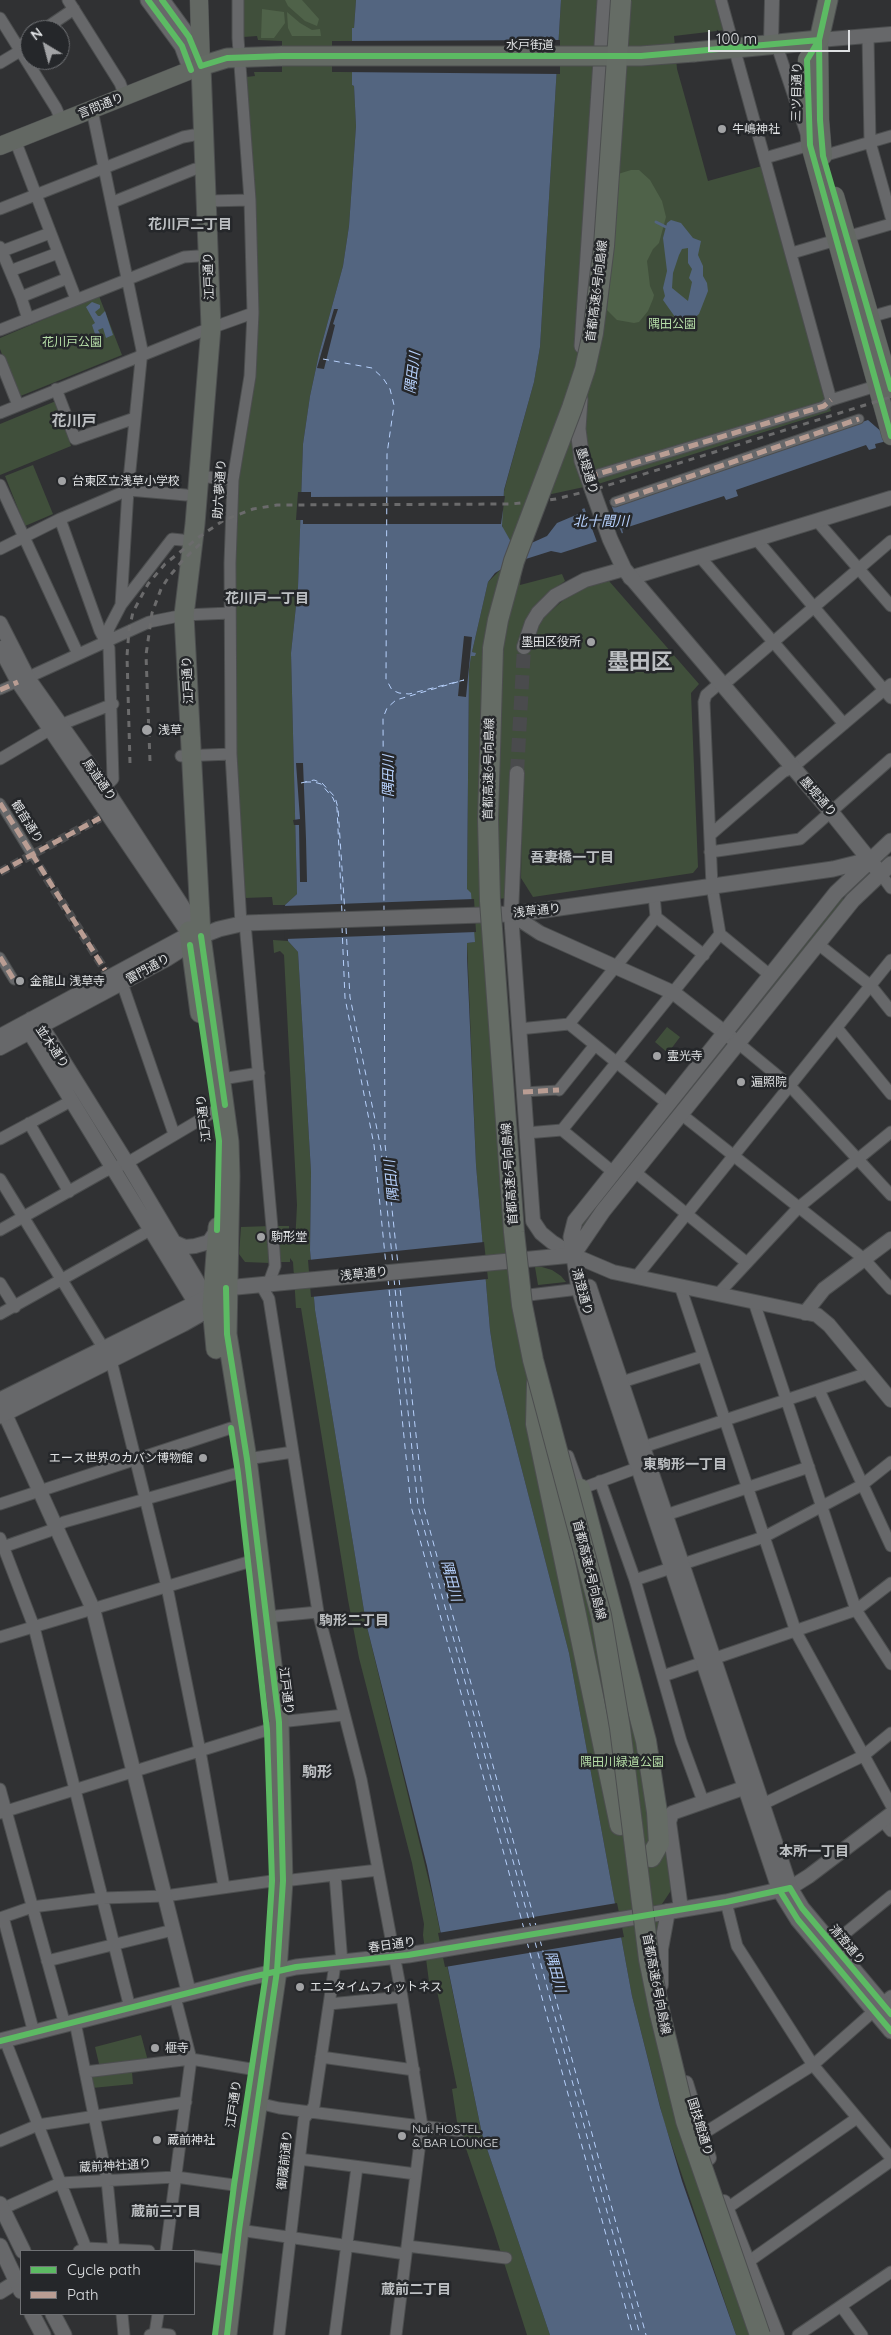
<!DOCTYPE html>
<meta charset="utf-8">
<style>
body{margin:0}
#map{position:relative;width:891px;height:2335px;overflow:hidden;background:#303133;font-family:Quicksand,sans-serif}
canvas{display:block}
.legend{position:absolute;left:20px;top:2250px;width:175px;height:65px;box-sizing:border-box;background:#25272a;border:1px solid #6f7174;margin:0;padding:6px 9px;list-style:none;font-size:15px;color:#dfe1e3}
.legend li{display:flex;align-items:center;gap:10px;height:25px}
.legend b{width:25px;border:1px solid #6f7174}
.north{position:absolute;left:20px;top:20px;width:50px;height:50px;box-sizing:border-box;background:#25272a;border:1px solid #6f7174;border-radius:50%;rotate:323deg;font-size:14px;font-weight:700;line-height:20px;text-align:center;color:#dfe1e3}
.north::after{content:'';display:block;margin:auto;width:18px;height:22px;background:#a2a3a5;clip-path:polygon(50% 0,100% 100%,50% 72%,0 100%)}
.scale{position:absolute;left:708px;top:30px;width:142px;height:22px;box-sizing:border-box;border:2px solid #dfe1e3;border-top:0;padding-left:6px;font-size:15px;line-height:18px;white-space:nowrap;color:#dfe1e3;-webkit-text-stroke:4px #25272a;paint-order:stroke}
</style>
<div id="map">
<canvas width="891" height="2335"></canvas>
<ul class="legend">
<li><b style="height:6px;background:#5cba63"></b>Cycle path</li>
<li><b style="height:6px;background:#b99d93"></b>Path</li>
</ul>
<div class="north">N</div>
<div class="scale">100 m</div>
</div>
<script>
const g = document.querySelector('canvas').getContext('2d');
g.lineJoin = 'round';
function fillPath(path, color) {
  g.fillStyle = color;
  g.fill(path, 'evenodd');
}
function toPath(rows) {
  const path = new Path2D();
  for (const r of rows) {
    path.moveTo(r[0], r[1]);
    for (let i = 2; i < r.length; i += 2) path.lineTo(r[i], r[i + 1]);
  }
  return path;
}
function trace(path, color, width, dash) {
  g.strokeStyle = color;
  g.lineWidth = width;
  g.lineCap = dash ? 'butt' : 'round';
  g.setLineDash(dash || []);
  g.stroke(path);
}
function drawText(font, color, halo, rows, align = 'center') {
  g.font = font + ' Quicksand,"Noto Sans JP",sans-serif';
  g.lineWidth = 5;
  g.setLineDash([]);
  g.textBaseline = 'middle';
  g.strokeStyle = halo;
  g.fillStyle = color;
  for (const [text, x, y, turn = 0] of rows) {
    g.save();
    g.translate(x, y);
    g.rotate((+turn || 0) * Math.PI / 180);
    g.textAlign = isNaN(turn) ? turn : align;
    if (halo) g.strokeText(text, 0, 0);
    g.fillText(text, 0, 0);
    g.restore();
  }
}
const green = toPath([
 [241,0,356,0,354,28,352,28,352,85,354,86,356,126,349,226,343,266,319,354,310,396,303,444,298,587,291,653,297,894,285,905,273,905,272,897,244,898,236,795,234,506,254,369,246,77,255,76,254,72,282,72,282,41,258,40,257,36,243,37],
 [332,41,343,41,344,72,332,72],
 [561,0,717,0,725,30,674,36,677,69,688,108,708,181,762,166,831,411,598,484,547,495,515,543,510,540,503,529,501,520,504,491,534,382,540,347],
 [99,296,122,355,18,397,0,349,0,338],
 [56,401,71,446,0,475,0,424],
 [33,465,53,514,25,526,5,476],
 [523,559,520,585,562,574,565,581,543,597,532,611,517,644,530,647,542,619,569,595,589,585,609,581,699,684,691,693,698,867,693,873,533,897,521,878,522,809,506,898,499,899,524,1230,525,1278,534,1336,647,1731,672,1884,670,1892,662,1904,658,1944,669,2031,765,2335,736,2335,664,2122,632,1996,569,1653,496,1369,490,1330,476,1165,467,943,474,942,467,889,469,670,471,655,475,653,472,652,488,582,501,569],
 [842,898,846,900,742,1028,740,1026],
 [273,940,288,941,298,952,311,1172,310,1250,315,1310,366,1623,434,1902,482,2134,550,2335,527,2335,494,2231,457,2122,452,2089,457,2088,435,1981,429,1982,423,1935,424,1924,412,1863,359,1658,348,1600,301,1308,296,1308,293,1262,290,1258,290,1262,280,1262,277,1226,289,1226,289,1243,295,1244,297,1205,284,955,280,951,274,953],
 [667,1027,680,1037,668,1053,655,1042],
 [726,1044,585,1226,582,1225,585,1219],
 [271,1226,270,1263,245,1262,239,1254,241,1227],
 [535,1267,542,1267,552,1270,561,1276,566,1282,538,1285],
 [141,2035,148,2061,100,2068,95,2047],
 [132,2072,133,2084,92,2088,91,2077]
]);
const forest = toPath([
 [285,0,302,0,319,19,317,26,305,21,288,6],
 [262,9,284,12,285,23,274,38,261,38],
 [287,12,300,23,312,30,320,29,321,36,292,36,288,28],
 [631,170,639,170,650,180,662,201,666,217,659,243,653,249,647,261,650,286,654,295,653,299,648,311,639,322,634,323,617,320,607,310,618,174]
]);
const water = toPath([
 [356,0,561,0,540,347,534,382,504,490,502,526,510,540,527,545,547,536,557,523,583,512,582,509,613,499,616,505,868,420,891,440,875,444,876,448,869,450,866,445,736,490,738,496,726,500,724,496,622,529,623,533,561,553,551,551,510,564,495,573,488,582,472,652,476,653,475,656,471,656,469,670,467,889,471,893,475,942,467,943,467,958,476,1165,490,1330,496,1369,569,1653,632,1996,660,2107,682,2181,736,2335,550,2335,482,2134,427,1866,366,1623,315,1310,310,1250,311,1172,298,952,288,941,285,905,297,894,291,653,298,587,303,444,310,396,319,354,343,266,349,226,356,126,354,86,352,85,352,28,354,28],
 [671,220,681,223,693,238,701,241,698,255,703,266,703,276,707,283,708,291,699,314,693,319,686,321,675,317,663,300,665,296,663,288,667,271,663,238,667,223],
 [688,248,688,263,692,269,689,278,692,282,688,301,672,288,673,273,679,255,682,249],
 [92,302,100,305,100,308,95,312,98,316,100,316,105,311,113,335,106,338,103,328,98,330,103,339,96,337,92,325,95,323,86,307]
]);
const pier = toPath([
 [560,40,560,74,340,72,340,41],
 [334,309,338,309,333,324,335,325,324,369,317,368],
 [298,492,311,492,311,497,505,496,501,524,303,524,303,520,296,520],
 [609,499,622,534,597,542,584,507],
 [464,636,472,637,466,697,458,696],
 [296,763,303,763,306,839,307,882,300,882,299,825,294,825,293,820,300,819],
 [474,899,476,932,285,939,283,906],
 [484,1242,488,1279,311,1297,308,1260],
 [617,1903,624,1937,445,1967,438,1933]
]);
const stream = toPath([
 [656,222,666,227]
]);
const ferry = toPath([
 [323,359,372,368,383,378,390,389,394,405,387,454,386,679,392,690,399,693,409,694,464,680,396,700,387,708,383,718,384,911],
 [305,782,314,782,321,784,333,798,337,808,342,913],
 [301,783,314,780,322,783,335,797,338,808,345,914],
 [384,925,385,1144,398,1265],
 [342,927,345,998,374,1145,386,1265],
 [346,928,350,997,381,1149,393,1265],
 [388,1279,411,1506,524,1929],
 [394,1279,418,1506,531,1928],
 [399,1279,424,1508,536,1926],
 [540,1940,646,2335],
 [527,1942,633,2335],
 [535,1942,640,2335]
]);
const pedestrianTunnel = toPath([
 [32,855,105,970],
 [0,872,100,818]
]);
const tertiaryTunnel = toPath([
 [517,773,524,647]
]);
const pedestrian = toPath([
 [588,477,824,406,831,400],
 [615,502,859,419],
 [0,690,18,682],
 [0,803,32,855],
 [0,957,14,980],
 [523,1092,559,1090]
]);
const minor = toPath([
 [68,0,120,83,125,96],
 [238,0,238,38,250,200,253,313,250,376,233,480,230,563,231,754,241,924],
 [721,0,831,400,876,386],
 [0,18,56,108,62,122],
 [43,30,74,9],
 [868,36,870,142,891,217],
 [18,47,30,39],
 [0,63,20,51],
 [92,110,142,350,128,490,121,605],
 [15,140,76,299],
 [823,156,891,136],
 [765,158,810,145,776,43],
 [207,201,250,200],
 [113,202,195,169],
 [0,209,183,137,194,135],
 [0,247,21,297,28,319],
 [0,252,50,233],
 [792,253,891,224],
 [10,271,58,253],
 [21,297,68,278],
 [870,317,891,311],
 [0,330,184,257,198,256],
 [0,360,18,405],
 [56,389,75,439,135,418],
 [0,413,200,332,253,313],
 [199,476,233,480],
 [0,485,78,654],
 [60,519,100,631,109,648,113,779,105,787],
 [817,521,891,606],
 [756,539,891,698],
 [0,549,60,519,128,490,186,495],
 [700,557,844,724],
 [106,641,109,628,121,605,172,539,182,540],
 [20,681,149,622,184,615,230,613],
 [720,683,706,695,704,702,712,886,720,934,771,976],
 [722,686,891,541],
 [60,725,113,704],
 [181,756,231,754],
 [0,759,51,729],
 [710,835,783,772,792,768,891,684],
 [710,852,800,839,891,759],
 [880,873,891,888],
 [656,917,704,955],
 [245,923,274,1250,275,1266,268,1285],
 [818,944,871,986,891,1011],
 [122,983,174,1134],
 [569,1024,668,1104],
 [837,1028,891,1094],
 [519,1029,569,1024,656,917,654,895],
 [738,1043,790,1086,891,1195],
 [222,1079,259,1073],
 [559,1090,595,1045],
 [681,1114,864,1259,891,1289],
 [29,1123,69,1192],
 [562,1130,613,1172],
 [526,1133,562,1130,720,934],
 [0,1139,71,1101],
 [635,1172,747,1263],
 [0,1179,104,1349],
 [0,1230,105,1171,127,1163,225,1105],
 [636,1277,891,960],
 [0,1283,15,1307],
 [261,1285,269,1299,318,1612,361,1779,402,1997,422,2126,396,2335],
 [680,1286,796,1632,891,1805],
 [718,1294,799,1207,891,1132],
 [529,1295,579,1289],
 [754,1302,856,1610,891,1664],
 [0,1314,150,1230],
 [111,1360,167,1587,200,1751,224,1887],
 [622,1382,703,1356],
 [819,1390,891,1546],
 [637,1449,868,1373],
 [568,1456,580,1489,645,1465],
 [247,1459,293,1452],
 [600,1481,635,1580,681,1741,703,1801],
 [0,1504,231,1428],
 [666,1515,809,1467],
 [0,1538,34,1627,130,2008],
 [0,1548,49,1531,64,1522,238,1473],
 [635,1580,764,1537,862,1485,891,1462],
 [266,1617,318,1612],
 [0,1637,248,1562,260,1560],
 [663,1676,856,1610,891,1583],
 [0,1789,65,2025],
 [763,1804,863,1756,891,1733],
 [0,1813,267,1730,279,1722,344,1715],
 [882,1820,891,1831],
 [335,1875,342,1963],
 [283,1881,378,1870],
 [726,1902,737,1946,813,2065,891,2158],
 [3,1917,34,2033],
 [0,1918,32,1907,103,1898,165,1896,272,1881],
 [832,1944,891,1896],
 [47,1961,173,1930],
 [882,2003,891,1996],
 [329,2004,402,1997],
 [75,2022,107,2180,114,2251],
 [5,2040,86,2248],
 [321,2057,414,2070],
 [85,2072,191,2059,251,2069],
 [258,2103,279,2108,460,2131],
 [701,2135,813,2065,874,2011],
 [0,2141,38,2125,186,2102],
 [299,2159,416,2174],
 [2,2209,60,2183,176,2177,234,2185],
 [726,2209,857,2118],
 [239,2230,406,2254],
 [407,2246,506,2258],
 [79,2251,86,2248,149,2251],
 [166,2251,191,2059,175,1997],
 [194,2256,224,2260],
 [748,2262,891,2161],
 [841,2306,862,2335],
 [122,2314,124,2335],
 [155,2333,158,2314],
 [150,2335,155,2333,170,2335],
 [279,2335,304,2119,314,2106,335,1964],
 [335,2335,357,2167],
 [798,2335,891,2272]
]);
const tertiary = toPath([
 [819,40,891,34],
 [771,43,772,0],
 [630,578,891,498],
 [0,623,28,678,105,787,200,933],
 [524,647,532,623,538,613,555,596,585,580,624,569],
 [0,648,18,682,189,934],
 [517,773,511,914,533,1221,541,1233,552,1242,573,1255,613,1272,817,1315,829,1325,891,1400],
 [511,914,540,933,674,993,738,1043],
 [31,1019,30,1033,201,1312],
 [31,1019,41,1026,51,1041,127,1163,212,1306],
 [0,1036,189,934],
 [0,1048,167,959,197,940],
 [174,1242,185,1247,195,1246,209,1242,217,1230],
 [805,1313,824,1289,891,1239],
 [0,1403,93,1609,189,1993],
 [790,1888,809,1876,891,1814],
 [681,1909,669,1822,672,1813,755,1784],
 [661,1985,661,1949,668,1911],
 [686,2083,709,2158],
 [724,2202,777,2335],
 [0,2292,21,2279]
]);
const secondary = toPath([
 [148,0,182,46,191,70],
 [162,0,189,37,198,58],
 [582,346,605,0],
 [580,399,578,429,582,461,610,539,624,569,831,812,880,873],
 [891,841,836,893,575,1221,571,1237,579,1289,780,1891,798,1920,891,2031],
 [201,936,219,929,245,923,511,914,545,910,833,869,869,860],
 [573,1255,603,1211,853,900,891,864],
 [589,1287,790,1888,802,1908,891,2014],
 [0,1400,226,1288,573,1255],
 [0,1416,183,1324,220,1303],
 [0,2041,243,1979,296,1967,408,1955,726,1902,788,1888],
 [0,2204,23,2251],
 [0,2246,21,2291],
 [32,2314,43,2335],
 [53,2314,64,2335]
]);
const primary = toPath([
 [819,40,807,60,810,145,891,436],
 [819,40,820,120,823,156],
 [0,146,201,66,199,0],
 [835,196,891,389]
]);
const trunk = toPath([
 [694,52,819,40,828,0],
 [189,931,200,1013],
 [216,1349,212,1307,218,1227],
 [227,2335,239,2230,277,1971,283,1881,279,1722,247,1459,227,1334,230,1176,229,1142,201,936,184,615,195,524,211,327,201,66,227,58,282,56]
]);
const motorway = toPath([
 [537,1383,536,1424,620,1825],
 [580,1489,646,1741,657,1812,659,1843,651,1857]
]);
const rail = toPath([
 [150,761,146,655,152,613,161,589,168,578,183,560,200,544],
 [130,763,127,656,129,630,133,612,148,584,165,564,199,537,224,520,253,509,277,505,511,504,556,499,596,489,891,397]
]);
const trunkBridge = toPath([
 [282,56,641,56,694,52]
]);
const motorwayBridge = toPath([
 [621,0,604,246,593,333,585,369,572,408,514,561,498,620,493,648,488,819,490,901,514,1232,522,1305,533,1360,601,1615,620,1728,649,1959,660,2014,686,2121,760,2335]
]);
const quiet = toPath([
 [588,477,824,406,831,400],
 [615,502,859,419],
 [0,690,18,682],
 [0,803,105,970],
 [0,872,100,818],
 [0,957,14,980],
 [523,1092,559,1090]
]);
const cycleway = toPath([
 [148,0,182,46,191,70],
 [162,0,189,37,201,66,227,58,282,56,641,56,819,40],
 [828,0,819,40,820,120,823,156,891,389],
 [819,40,807,60,810,145,891,436],
 [201,936,225,1105],
 [190,945,219,1141,217,1230],
 [226,1288,227,1334,247,1459,279,1722,283,1881,277,1971,239,2230,227,2335],
 [780,1891,798,1920,891,2031],
 [0,2041,243,1979,296,1967,408,1955,726,1902,790,1888,802,1908,891,2014],
 [215,2335,234,2185,266,1974,272,1881,267,1730,238,1473,231,1428]
]);
const markers = [
 [722,129,5,"#a2a3a5"],
 [62,481,5,"#a2a3a5"],
 [591,642,5,"#a2a3a5"],
 [147,730,6,"#a2a3a5"],
 [20,981,5,"#a2a3a5"],
 [657,1056,5,"#a2a3a5"],
 [741,1082,5,"#a2a3a5"],
 [261,1237,5,"#a2a3a5"],
 [203,1458,5,"#a2a3a5"],
 [300,1987,5,"#a2a3a5"],
 [155,2048,5,"#a2a3a5"],
 [402,2136,5,"#a2a3a5"],
 [157,2140,5,"#a2a3a5"]
];
const streetNames = [
 ["水戸街道",530,45],
 ["三ツ目通り",797,92,-89],
 ["言問通り",101,106,-22],
 ["江戸通り",209,276,-92],
 ["首都高速6号向島線",597,291,-83],
 ["墨堤通り",587,471,73],
 ["助六夢通り",220,489,-86],
 ["江戸通り",188,680,-93],
 ["首都高速6号向島線",489,769,-89],
 ["馬道通り",99,780,55],
 ["墨堤通り",818,797,49],
 ["観音通り",27,822,58],
 ["浅草通り",537,911,-6],
 ["雷門通り",148,969,-29],
 ["並木通り",52,1047,56],
 ["江戸通り",204,1118,-97],
 ["首都高速6号向島線",510,1174,-94],
 ["浅草通り",364,1274,-6],
 ["清澄通り",582,1292,75],
 ["首都高速6号向島線",589,1570,76],
 ["江戸通り",286,1691,83],
 ["春日通り",392,1945,-8],
 ["清澄通り",847,1945,50],
 ["首都高速6号向島線",656,1984,79],
 ["江戸通り",234,2104,-82],
 ["国技館通り",700,2127,73],
 ["御蔵前通り",285,2160,-84],
 ["蔵前神社通り",115,2166,-3]
];
const poiNames = [
 ["牛嶋神社",732,129],
 ["台東区立浅草小学校",72,481],
 ["墨田区役所",581,642,"right"],
 ["浅草",158,730],
 ["金龍山 浅草寺",30,981],
 ["霊光寺",667,1056],
 ["遍照院",751,1082],
 ["駒形堂",271,1237],
 ["エース世界のカバン博物館",193,1458,"right"],
 ["エニタイムフィットネス",310,1987],
 ["榧寺",165,2048],
 ["Nui. HOSTEL",412,2129],
 ["& BAR LOUNGE",412,2143],
 ["蔵前神社",167,2140]
];
const parkNames = [
 ["隅田公園",672,324],
 ["花川戸公園",72,342],
 ["隅田川緑道公園",622,1762]
];
const neighbourhoodNames = [
 ["花川戸二丁目",190,225],
 ["花川戸一丁目",267,599],
 ["吾妻橋一丁目",572,858],
 ["東駒形一丁目",685,1465],
 ["駒形二丁目",354,1621],
 ["本所一丁目",814,1852],
 ["蔵前三丁目",166,2212],
 ["蔵前二丁目",416,2290]
];
const waterNames = [
 ["隅田川",413,373,-83],
 ["北十間川",601,522],
 ["隅田川",389,776,-90],
 ["隅田川",392,1181,-96],
 ["隅田川",451,1581,75],
 ["隅田川",555,1972,75]
];
const quarterNames = [
 ["花川戸",74,421],
 ["駒形",317,1772]
];
const townNames = [
 ["墨田区",640,662]
];
fillPath(green, '#404f3b');
fillPath(forest, '#4f6249');
fillPath(water, '#536580');
fillPath(pier, '#303133');
trace(stream, '#536580', 3);
trace(ferry, '#b6d0fb', 1, [6, 5]);
trace(pedestrianTunnel, '#4a4b4d', 9, [9, 4.5]);
trace(tertiaryTunnel, '#4a4b4d', 14, [14, 7]);
trace(pedestrian, '#4c4e4f', 11);
trace(minor, '#4c4e4f', 13);
trace(tertiary, '#4c4e4f', 16);
trace(secondary, '#4c4e4f', 17);
trace(primary, '#4c4e4f', 19);
trace(trunk, '#4c4e4f', 21);
trace(motorway, '#4c4e4f', 22);
trace(pedestrian, '#67686a', 9);
trace(minor, '#67686a', 11);
trace(tertiary, '#67686a', 14);
trace(secondary, '#67686a', 15);
trace(primary, '#636863', 18);
trace(trunk, '#646a64', 19);
trace(motorway, '#656c65', 20);
trace(rail, '#6b6b6c', 3, [6, 6]);
trace(trunkBridge, '#4c4e4f', 21, []);
trace(motorwayBridge, '#4c4e4f', 22, []);
trace(trunkBridge, '#646a64', 19);
trace(motorwayBridge, '#656c65', 20);
trace(quiet, '#b99d93', 5, [10, 5]);
trace(cycleway, '#5cba63', 6);
for (const [x, y, r, color] of markers) {
  const dot = new Path2D();
  dot.arc(x, y, r, 0, 2 * Math.PI);
  g.fillStyle = color;
  g.fill(dot);
  trace(dot, '#25272a', 2);
}
drawText('12px', '#dfe1e3', '#25272a', streetNames);
drawText('12px', '#dfe1e3', '#25272a', poiNames, 'left');
drawText('12px', '#b6dea8', '#25272a', parkNames);
drawText('bold 14px', '#bcbfc2', '#25272a', neighbourhoodNames);
drawText('italic 14px', '#b6d0fb', '#25272a', waterNames);
drawText('bold 15px', '#bcbfc2', '#25272a', quarterNames);
drawText('bold 22px', '#bcbfc2', '#25272a', townNames);
</script>
